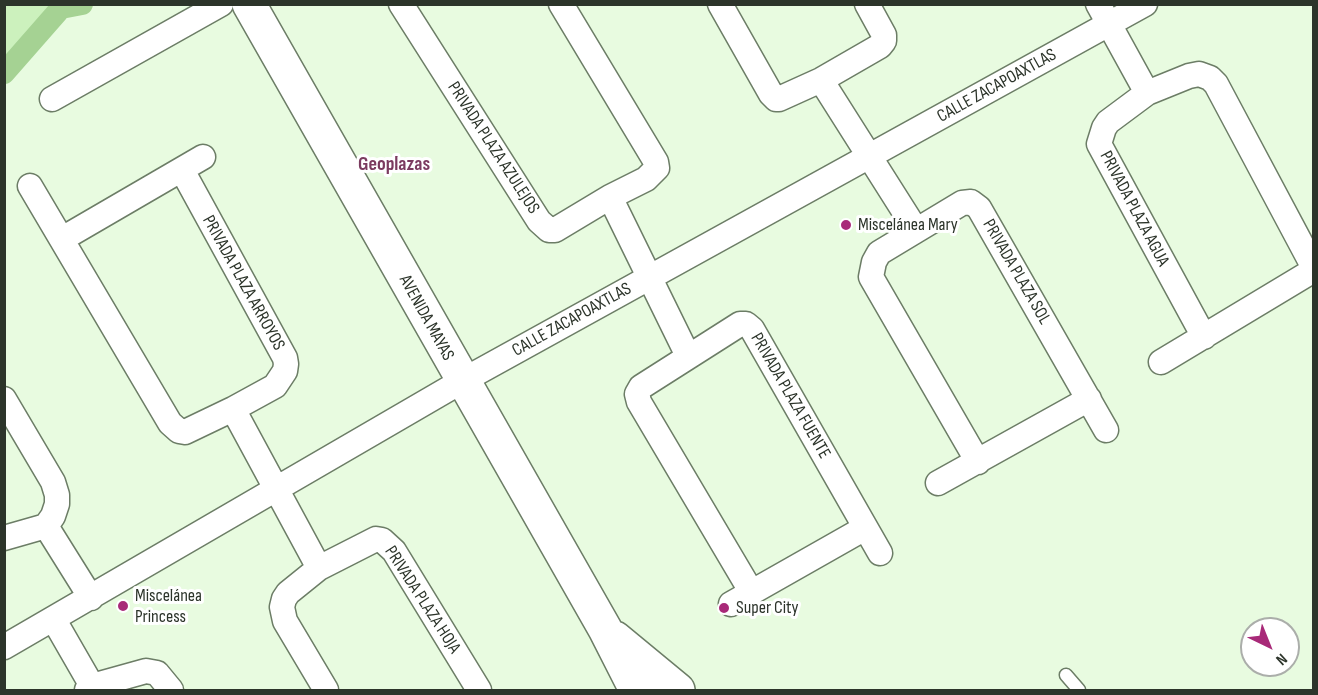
<!DOCTYPE html>
<meta charset="utf-8">
<style>
body{margin:0}
#map{position:relative;width:1318px;height:695px;overflow:hidden;background:#e8fbe0;font-family:"Sofia Sans Condensed",sans-serif}
canvas{display:block}
.frame{position:absolute;inset:0;border:6px solid #2c342a;pointer-events:none}
.north{position:absolute;left:1240px;top:617px;width:60px;height:60px;box-sizing:border-box;background:#fff;border:2px solid #abaeaa;border-radius:50%;rotate:137deg;font-size:16px;font-weight:700;line-height:24px;text-align:center;color:#2c342a}
.north::after{content:'';display:block;margin:auto;width:21px;height:27px;background:#a82978;clip-path:polygon(50% 0,100% 100%,50% 72%,0 100%)}
</style>
<div id="map">
<canvas width="1318" height="695"></canvas>
<div class="frame"></div>
<div class="north">N</div>
</div>
<script>
const g = document.querySelector('canvas').getContext('2d');
g.lineJoin = 'round';
function fillPath(path, color) {
  g.fillStyle = color;
  g.fill(path, 'evenodd');
}
function toPath(rows) {
  const path = new Path2D();
  for (const r of rows) {
    path.moveTo(r[0], r[1]);
    for (let i = 2; i < r.length; i += 2) path.lineTo(r[i], r[i + 1]);
  }
  return path;
}
function trace(path, color, width, dash) {
  g.strokeStyle = color;
  g.lineWidth = width;
  g.lineCap = dash ? 'butt' : 'round';
  g.setLineDash(dash || []);
  g.stroke(path);
}
function drawText(font, color, halo, rows, align = 'center') {
  g.font = font + ' "Sofia Sans Condensed",sans-serif';
  g.lineWidth = 6;
  g.setLineDash([]);
  g.textBaseline = 'middle';
  g.strokeStyle = halo;
  g.fillStyle = color;
  for (const [text, x, y, turn = 0] of rows) {
    g.save();
    g.translate(x, y);
    g.rotate((+turn || 0) * Math.PI / 180);
    g.textAlign = isNaN(turn) ? turn : align;
    if (halo) g.strokeText(text, 0, 0);
    g.fillText(text, 0, 0);
    g.restore();
  }
}
const green = toPath([
 [5,4,55,5,5,60,4,5]
]);
const canal = toPath([
 [4,73,61,8,82,4]
]);
const lane = toPath([
 [1066,675,1079,690]
]);
const street = toPath([
 [401,4,539,221,549,230,555,230,610,197,646,179,657,168,656,162,561,4],
 [720,4,771,94,776,99,779,99,821,80,880,46,884,41,884,35,867,4],
 [1098,4,1147,93],
 [821,80,916,230],
 [52,99,221,4],
 [30,186,170,423,179,431,185,432,233,409,275,386,285,371,286,364,285,358,182,170],
 [610,197,688,356],
 [62,239,203,157],
 [1204,337,1099,144,1104,128,1108,122,1147,93,1189,76,1199,74,1210,78,1216,84,1314,268],
 [1161,362,1314,270],
 [4,399,53,482,57,495,57,504,53,516,46,526,4,538],
 [233,409,319,568],
 [978,462,871,277,874,262,879,253,962,203,971,202,979,208,1106,430],
 [938,483,1089,399],
 [46,526,91,598],
 [752,593,639,402,637,394,641,387,740,324,746,324,752,329,880,553],
 [731,604,865,528],
 [54,620,92,686],
 [4,647,462,381,1145,4],
 [87,690,92,686,146,671,157,673,171,690],
 [326,690,285,621,282,607,284,599,288,593,319,568,376,539,382,540,394,551,479,690]
]);
const secondary = toPath([
 [249,4,605,629,636,690],
 [615,638,678,690]
]);
const markers = [
 [846,225,6,"#a82978"],
 [123,606,6,"#a82978"],
 [724,608,6,"#a82978"]
];
const streetNames = [
 ["CALLE ZACAPOAXTLAS",997,86,-29],
 ["PRIVADA PLAZA AZULEJOS",493,148,57],
 ["PRIVADA PLAZA AGUA",1134,209,62],
 ["PRIVADA PLAZA SOL",1016,272,60],
 ["PRIVADA PLAZA ARROYOS",243,283,61],
 ["AVENIDA MAYAS",426,318,61],
 ["CALLE ZACAPOAXTLAS",572,320,-29],
 ["PRIVADA PLAZA FUENTE",790,396,60],
 ["PRIVADA PLAZA HOJA",422,600,57]
];
const poiNames = [
 ["Miscelánea Mary",858,225],
 ["Miscelánea",135,596],
 ["Princess",135,617],
 ["Super City",736,608]
];
const neighbourhoodNames = [
 ["Geoplazas",394,165]
];
fillPath(green, '#ccf1bd');
trace(canal, '#a5d293', 22);
trace(lane, '#6c7d66', 15);
trace(street, '#6c7d66', 27);
trace(secondary, '#6c7d66', 36);
trace(lane, '#fff', 12);
trace(street, '#fff', 24);
trace(secondary, '#fff', 33);
for (const [x, y, r, color] of markers) {
  const dot = new Path2D();
  dot.arc(x, y, r, 0, 2 * Math.PI);
  g.fillStyle = color;
  g.fill(dot);
  trace(dot, '#fff', 2);
}
drawText('18px', '#2c342a', '#fff', streetNames);
drawText('18px', '#2c342a', '#fff', poiNames, 'left');
drawText('bold 20px', '#7b3b5f', '#fff', neighbourhoodNames);
</script>
